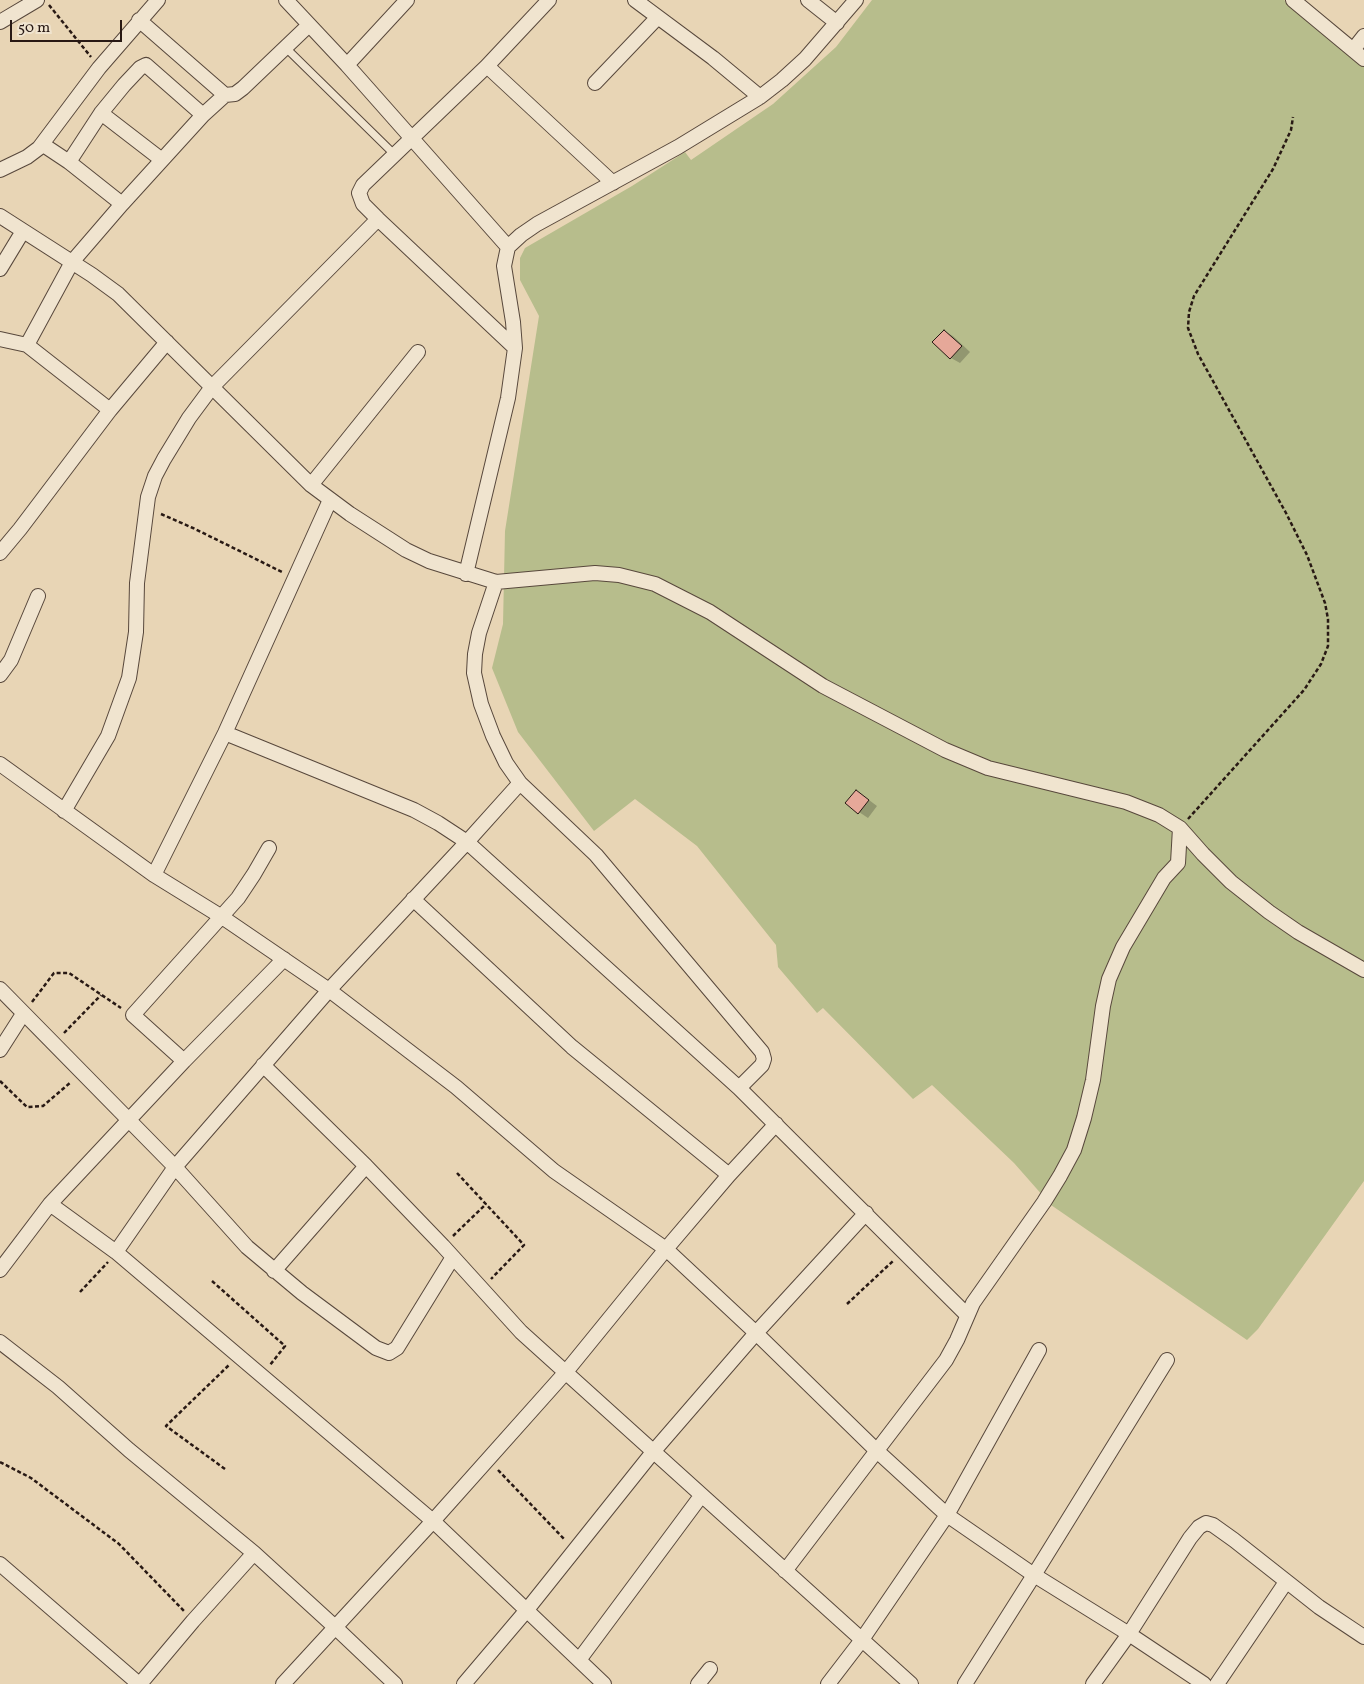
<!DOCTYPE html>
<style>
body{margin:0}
#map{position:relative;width:1364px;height:1684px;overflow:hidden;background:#e8d5b5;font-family:Vollkorn,serif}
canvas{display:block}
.scale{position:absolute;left:10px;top:20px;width:112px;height:22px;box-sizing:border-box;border:2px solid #281914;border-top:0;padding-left:6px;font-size:15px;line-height:18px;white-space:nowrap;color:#281914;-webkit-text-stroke:4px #f0e4cf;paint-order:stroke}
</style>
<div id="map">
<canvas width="1364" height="1684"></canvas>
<div class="scale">50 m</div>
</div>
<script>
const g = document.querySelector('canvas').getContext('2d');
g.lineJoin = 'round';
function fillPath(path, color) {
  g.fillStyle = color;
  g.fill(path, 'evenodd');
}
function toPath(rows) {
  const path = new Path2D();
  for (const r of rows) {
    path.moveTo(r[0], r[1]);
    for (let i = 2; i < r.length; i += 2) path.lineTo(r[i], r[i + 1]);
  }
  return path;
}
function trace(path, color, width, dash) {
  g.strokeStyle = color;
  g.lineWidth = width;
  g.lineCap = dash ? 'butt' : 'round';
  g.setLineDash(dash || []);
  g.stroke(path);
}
const green = toPath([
 [872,0,1284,0,1364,64,1364,1181,1258,1329,1247,1340,1051,1205,1014,1163,932,1085,913,1099,823,1008,817,1013,778,967,776,945,697,846,635,799,594,831,518,732,492,668,503,624,505,531,539,316,520,280,520,258,525,248,632,186,685,152,691,160,773,104,836,47]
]);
const shadow = toPath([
 [944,331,953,336,970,352,960,363,951,358],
 [865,797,877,806,868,818,859,812]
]);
const building = toPath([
 [944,330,962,346,950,359,932,342,944,330],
 [856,790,869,800,858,814,845,803,856,790]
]);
const path = toPath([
 [49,5,91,57],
 [161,514,193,528,282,572],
 [1188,819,1304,690,1321,664,1328,646,1328,619,1325,603,1307,555,1286,513,1198,354,1188,328,1189,312,1194,296,1273,169,1291,130,1293,117],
 [32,1002,54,973,69,973,121,1008],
 [64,1033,101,995],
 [0,1081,27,1107,43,1106,71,1082],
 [457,1173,524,1245,491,1279],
 [453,1236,486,1204],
 [212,1281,285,1346,270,1365],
 [80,1292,108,1262],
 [847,1304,893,1261],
 [0,1462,31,1478,119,1544,184,1611],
 [225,1469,166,1426,229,1365],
 [498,1470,565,1540]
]);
const service = toPath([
 [286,48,394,154]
]);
const minor = toPath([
 [286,0,347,65,508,247],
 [635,0,713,58,760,97],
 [808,0,837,23],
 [1293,0,1364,59],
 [139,20,225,95],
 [0,22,37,0],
 [1353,50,1364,36],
 [347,65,407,0],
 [487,66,613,183],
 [595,83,658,17],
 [101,113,162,160],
 [42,144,69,162],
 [0,170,27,157,39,148,99,68,158,0],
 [122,204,69,162,101,113,124,85,140,68,146,65,203,115],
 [0,216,92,275,118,294,311,485,350,514,406,550,429,561,496,582,595,573,619,575,655,584,710,612,823,686,945,750,988,768,1126,802,1159,815,1180,828,1203,854,1231,882,1269,912,1298,932,1364,970],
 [0,269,23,231],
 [0,339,27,345,110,410],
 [27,345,72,262,122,204,203,115,225,95,235,94,243,88,309,25],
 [515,348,378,219,363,204,359,193,363,185,487,66,549,0],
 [311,485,418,352],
 [0,553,20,529,110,410,167,342],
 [466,574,508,398,515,348,513,322,504,266,508,247,521,235,537,224,678,147,760,97,782,80,805,59,856,0],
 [496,582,479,633,475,654,474,673,481,704,493,736,506,763,520,783,596,855,762,1052,764,1059,762,1065,739,1088],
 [0,675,11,660,38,596],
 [225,733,414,810,438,823,467,842,739,1088,967,1315],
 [0,764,154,875,222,917,329,990,456,1087,554,1171,666,1249,756,1333,877,1451,947,1515,1034,1575,1129,1634,1204,1684],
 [64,811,108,736,129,678,136,632,137,583,148,497,155,476,164,459,189,418,212,387,378,219],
 [154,875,225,733,330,500],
 [413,899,572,1047,729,1175],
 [0,989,175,1167,247,1247,302,1293,376,1348,389,1353,397,1348,453,1257],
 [0,1050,23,1014],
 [184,1061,133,1015,238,898,254,874,269,848],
 [263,1065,366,1166,443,1246,521,1332,911,1684],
 [50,1204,116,1252,433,1521,604,1684],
 [116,1252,175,1167,329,990,467,842,520,783],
 [0,1270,50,1204,184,1061,284,959],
 [274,1271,366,1166],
 [0,1342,58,1387,129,1450,254,1553,335,1627,395,1684],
 [0,1564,139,1684],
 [785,1571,946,1360,957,1340,973,1303,1044,1202,1060,1176,1074,1150,1084,1118,1093,1080,1103,1006,1109,979,1123,947,1164,878,1178,863,1180,828],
 [579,1660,701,1496],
 [140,1684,193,1621,254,1553],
 [283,1684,433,1521,565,1373,666,1249,729,1175,776,1124],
 [464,1684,526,1611,653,1452,756,1333,866,1213],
 [698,1684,710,1669],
 [828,1684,861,1641,947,1515,1039,1350],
 [965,1684,1034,1575,1167,1360],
 [1093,1684,1129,1634,1190,1538,1199,1527,1206,1523,1213,1525,1234,1540,1319,1607,1364,1637],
 [1217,1684,1286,1582]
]);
fillPath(green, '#b7bd8c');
fillPath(shadow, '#0003');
fillPath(building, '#e6a899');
trace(building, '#281914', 1);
trace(service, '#58483c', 9);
trace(minor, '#58483c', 16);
trace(path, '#281914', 2.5, [4, 2.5]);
trace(service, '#f0e4cf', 7);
trace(minor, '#f0e4cf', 14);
</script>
